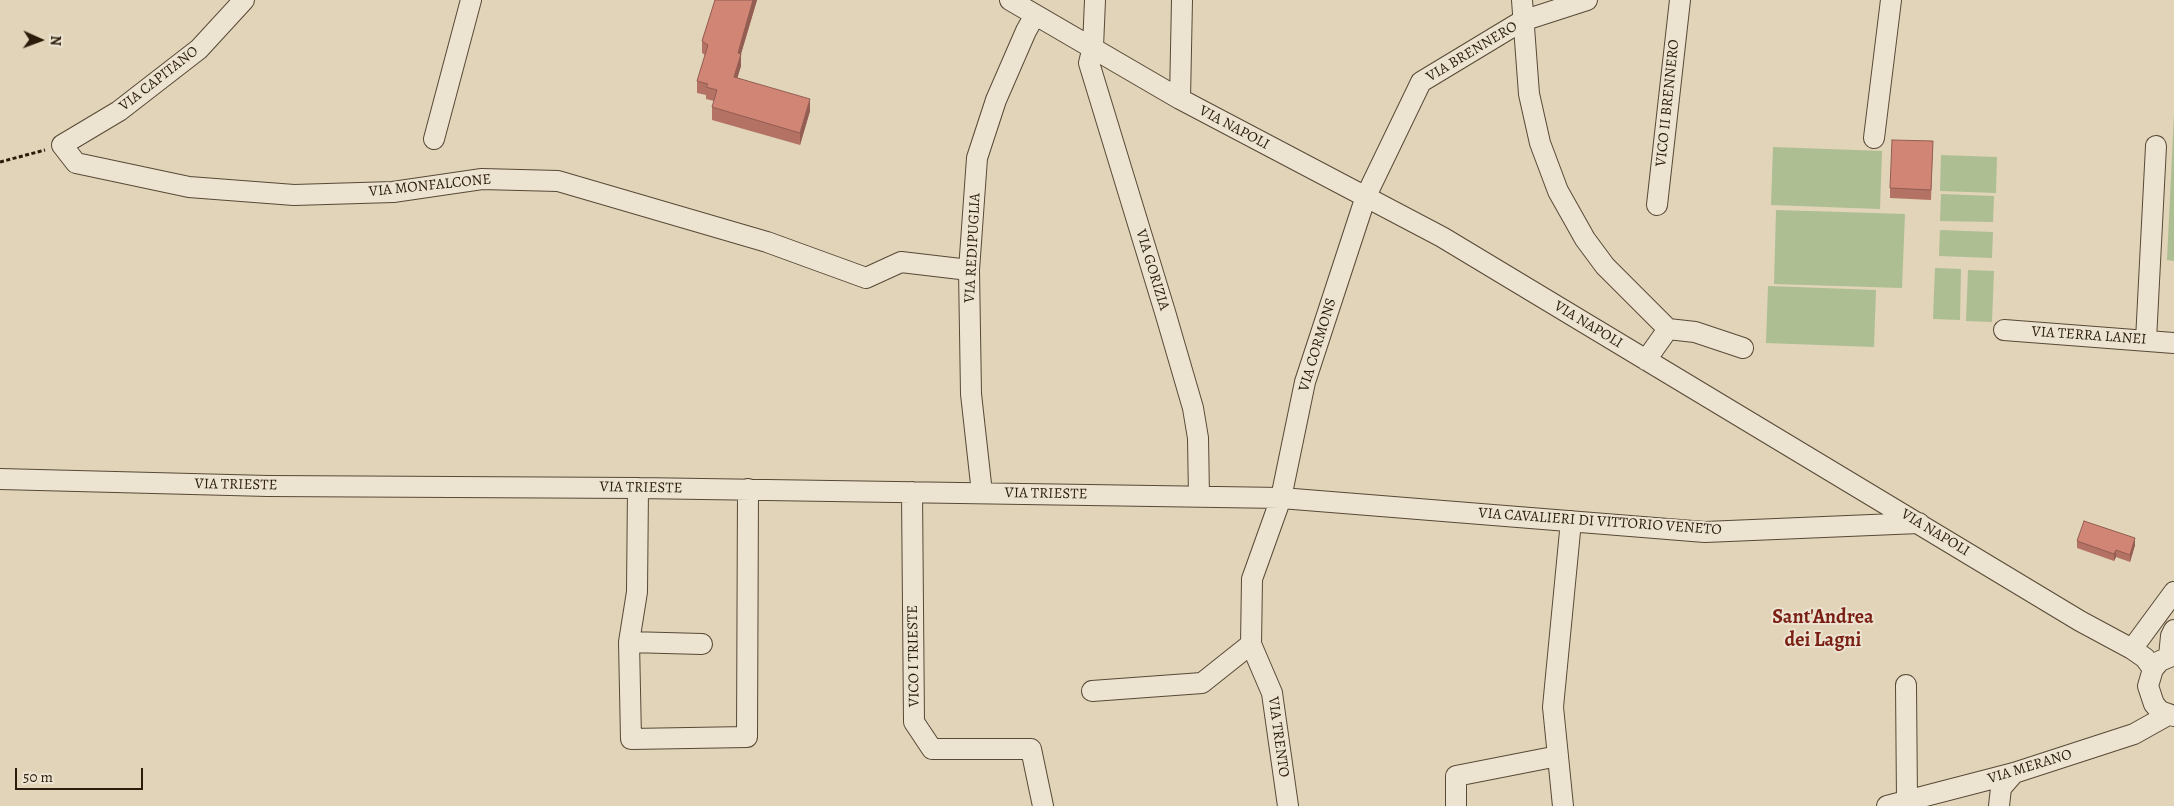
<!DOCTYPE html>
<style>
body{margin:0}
#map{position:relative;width:2174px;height:806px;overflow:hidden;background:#e1d4b8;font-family:Alegreya,serif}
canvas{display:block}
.north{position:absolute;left:15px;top:15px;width:50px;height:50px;-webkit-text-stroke:4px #ece3d1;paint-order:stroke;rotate:92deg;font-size:14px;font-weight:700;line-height:20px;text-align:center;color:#2a1b0b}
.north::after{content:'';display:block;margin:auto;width:18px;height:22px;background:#2a1b0b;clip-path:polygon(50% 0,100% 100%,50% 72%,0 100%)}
.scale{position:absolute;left:15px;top:768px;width:128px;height:22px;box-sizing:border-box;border:2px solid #2a1b0b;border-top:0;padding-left:6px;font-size:15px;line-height:18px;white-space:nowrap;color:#2a1b0b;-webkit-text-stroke:4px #ece3d1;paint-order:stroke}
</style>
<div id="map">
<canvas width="2174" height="806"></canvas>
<div class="north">N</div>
<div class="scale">50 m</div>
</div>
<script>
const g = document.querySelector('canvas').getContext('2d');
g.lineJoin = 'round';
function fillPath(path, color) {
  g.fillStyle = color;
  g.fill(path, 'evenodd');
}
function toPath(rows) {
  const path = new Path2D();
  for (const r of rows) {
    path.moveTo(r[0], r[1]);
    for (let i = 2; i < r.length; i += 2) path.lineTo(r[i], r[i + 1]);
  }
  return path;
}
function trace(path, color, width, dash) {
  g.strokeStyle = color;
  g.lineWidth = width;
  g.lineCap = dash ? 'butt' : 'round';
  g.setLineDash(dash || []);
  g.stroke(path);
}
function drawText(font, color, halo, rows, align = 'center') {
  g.font = font + ' Alegreya,serif';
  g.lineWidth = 4;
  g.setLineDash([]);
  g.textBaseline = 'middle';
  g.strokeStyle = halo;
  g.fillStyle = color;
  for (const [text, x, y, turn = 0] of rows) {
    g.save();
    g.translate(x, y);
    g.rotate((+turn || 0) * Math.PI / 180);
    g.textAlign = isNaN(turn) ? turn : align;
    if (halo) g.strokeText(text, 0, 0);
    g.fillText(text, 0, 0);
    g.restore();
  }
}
const green = toPath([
 [2174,113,2174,261,2167,260],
 [1773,147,1882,151,1880,209,1771,205],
 [1941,155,1997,157,1996,193,1940,191],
 [1941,194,1994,196,1993,222,1940,221],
 [1776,210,1905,214,1902,288,1774,284],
 [1940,230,1993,232,1992,258,1939,256],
 [1935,268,1961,269,1960,320,1933,319],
 [1968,270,1994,271,1992,322,1966,321],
 [1768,286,1876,290,1874,347,1766,343]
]);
const path = toPath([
 [0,162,45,150]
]);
const minor = toPath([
 [244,0,199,49,119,111,62,145,76,163,189,187,294,195,393,192,482,179,558,181,767,242,866,278,901,262,969,270],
 [1010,0,1180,99,1442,237,2080,621,2132,649,2145,658,2153,669],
 [1095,0,1093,47,1089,63,1165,312,1193,408,1198,438,1199,496],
 [1522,0,1529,94,1540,143,1558,191,1585,239,1605,266,1668,329,1695,332,1743,348],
 [1180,99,1182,0],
 [1874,138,1891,0],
 [434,139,471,0],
 [1657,205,1680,0],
 [2004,330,2174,343],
 [2146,340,2156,146],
 [1646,360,1668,329],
 [0,479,268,486,638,488,1281,498,1705,532,1919,523],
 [638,488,637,592,629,642,631,739,747,737,748,489],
 [912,492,914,722,932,749,1031,749,1043,806],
 [982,493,971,394,969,270,977,158,996,100,1026,31,1035,15],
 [629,642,702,644],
 [2132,649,2174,592],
 [2174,655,2160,661,2153,669,2148,686,2154,704,2160,711,2174,716],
 [2169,656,2171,636,2174,630],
 [1906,685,1907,801],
 [1092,691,1202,683,1251,644],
 [1288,806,1272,693,1251,644,1252,579,1281,498,1305,382,1366,196,1421,82,1522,21,1587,0],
 [1456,806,1456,776,1558,756],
 [1563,806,1553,707,1571,521],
 [1887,806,2014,773,2134,734,2168,715],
 [1999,806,2001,788,2014,773]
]);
const wall = toPath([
 [715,0,757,0,741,54,741,66,737,78,810,111,800,145,712,120,712,107,714,101,706,99,706,95,697,93,697,81,705,55,702,53,702,41],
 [1933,141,1931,200,1890,198,1890,188],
 [2077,541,2135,545,2130,562,2116,557,2114,561,2077,548]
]);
const shadedWall = toPath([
 [753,0,757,0,740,57,741,54,741,66,734,89,734,77,738,53],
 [810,99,810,111,800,145,800,133],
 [2135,538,2135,545,2130,562,2130,555],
 [2116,550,2116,557,2114,561,2114,554]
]);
const building = toPath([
 [715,0,753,0,738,53,741,54,734,77,810,99,800,133,712,107,717,90,706,87,708,84,697,81,708,45,702,41,715,0],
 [1892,140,1933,141,1931,190,1890,188,1892,140],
 [2084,521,2135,538,2130,555,2116,550,2114,554,2077,541,2084,521]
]);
const streetNames = [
 ["VIA BRENNERO",1472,52,-31],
 ["VIA CAPITANO",159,79,-38],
 ["VICO II BRENNERO",1668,103,-84],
 ["VIA NAPOLI",1234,128,28],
 ["VIA MONFALCONE",430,186,-6],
 ["VIA REDIPUGLIA",973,248,-87],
 ["VIA GORIZIA",1152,270,73],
 ["VIA NAPOLI",1588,325,31],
 ["VIA TERRA LANEI",2089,336,4],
 ["VIA CORMONS",1318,345,-73],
 ["VIA TRIESTE",236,485,1],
 ["VIA TRIESTE",641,488,1],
 ["VIA TRIESTE",1046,494,1],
 ["VIA CAVALIERI DI VITTORIO VENETO",1600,522,4],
 ["VIA NAPOLI",1935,533,31],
 ["VICO I TRIESTE",914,656,-91],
 ["VIA TRENTO",1278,737,82],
 ["VIA MERANO",2030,767,-17]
];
const districtNames = [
 ["Sant'Andrea",1823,618],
 ["dei Lagni",1823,641]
];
fillPath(green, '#adbe93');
trace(minor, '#584936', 22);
trace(path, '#2a1b0b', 3, [4, 2.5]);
trace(minor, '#ece3d1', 20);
fillPath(wall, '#b47265');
fillPath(shadedWall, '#925d52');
fillPath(building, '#d18575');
trace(building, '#925d52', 1);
drawText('15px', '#2a1b0b', '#ece3d1', streetNames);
drawText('bold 20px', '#7a1f14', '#ece3d1', districtNames);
</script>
